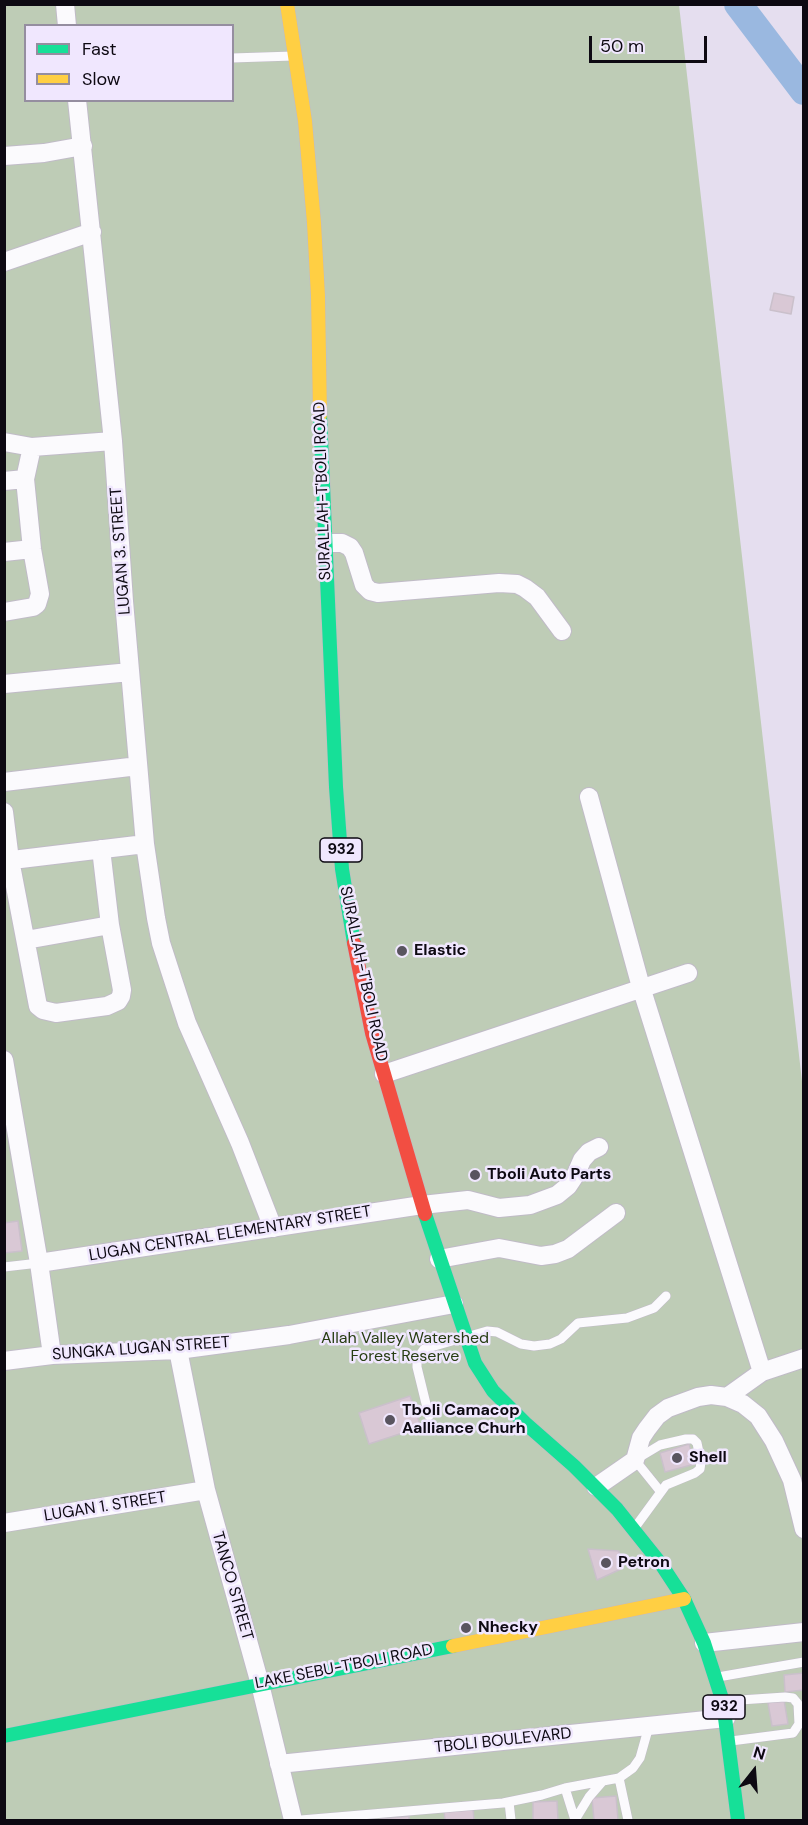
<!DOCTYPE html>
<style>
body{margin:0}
#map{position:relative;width:808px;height:1825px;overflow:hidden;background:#e5deef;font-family:"DM Sans",sans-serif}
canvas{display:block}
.frame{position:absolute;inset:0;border:6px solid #0d0912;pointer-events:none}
.legend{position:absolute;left:24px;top:24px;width:210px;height:78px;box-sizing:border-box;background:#f0e7fe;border:2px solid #958ea0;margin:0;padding:8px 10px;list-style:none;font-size:18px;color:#0d0912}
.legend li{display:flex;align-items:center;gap:12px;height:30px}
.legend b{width:30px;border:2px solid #958ea0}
.north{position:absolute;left:724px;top:1741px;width:60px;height:60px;-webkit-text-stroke:4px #f0e7fe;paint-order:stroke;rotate:17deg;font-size:16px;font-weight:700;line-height:24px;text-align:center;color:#0d0912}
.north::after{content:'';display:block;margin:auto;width:21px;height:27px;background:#0d0912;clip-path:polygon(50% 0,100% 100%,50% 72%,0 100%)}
.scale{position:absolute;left:589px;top:36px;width:118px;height:27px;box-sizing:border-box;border:3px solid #0d0912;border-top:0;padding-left:8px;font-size:18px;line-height:21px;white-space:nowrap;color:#0d0912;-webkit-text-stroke:4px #f0e7fe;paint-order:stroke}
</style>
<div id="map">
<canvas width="808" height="1825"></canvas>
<div class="frame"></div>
<ul class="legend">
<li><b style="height:8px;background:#16e098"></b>Fast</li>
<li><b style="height:8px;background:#ffcf43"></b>Slow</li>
</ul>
<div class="north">N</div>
<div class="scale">50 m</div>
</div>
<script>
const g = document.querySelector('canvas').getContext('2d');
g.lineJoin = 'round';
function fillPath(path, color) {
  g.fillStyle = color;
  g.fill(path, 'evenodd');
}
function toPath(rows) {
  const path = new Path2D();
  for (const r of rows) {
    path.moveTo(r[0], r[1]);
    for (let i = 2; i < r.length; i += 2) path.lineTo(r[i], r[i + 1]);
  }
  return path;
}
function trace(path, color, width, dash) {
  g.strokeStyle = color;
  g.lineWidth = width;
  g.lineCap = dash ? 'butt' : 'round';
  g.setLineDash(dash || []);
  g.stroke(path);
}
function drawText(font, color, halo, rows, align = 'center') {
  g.font = font + ' "DM Sans",sans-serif';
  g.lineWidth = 5;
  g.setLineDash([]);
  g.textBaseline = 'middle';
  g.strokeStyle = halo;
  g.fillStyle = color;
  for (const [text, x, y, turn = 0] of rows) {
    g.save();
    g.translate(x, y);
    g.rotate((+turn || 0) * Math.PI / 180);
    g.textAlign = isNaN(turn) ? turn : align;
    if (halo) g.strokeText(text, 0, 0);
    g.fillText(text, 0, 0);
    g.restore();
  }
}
const green = toPath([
 [5,5,679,5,803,1090,803,1820,5,1820],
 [26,26,232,26,232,100,26,100]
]);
const river = toPath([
 [738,4,804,91]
]);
const building = toPath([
 [774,293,794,297,791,314,770,310,774,293],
 [18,1221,22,1251,4,1253,4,1223,18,1221],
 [410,1396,421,1427,369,1444,359,1413,410,1396],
 [689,1444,695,1464,665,1472,660,1453,689,1444],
 [588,1549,619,1551,621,1569,597,1580,588,1549],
 [804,1673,804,1690,785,1692,784,1675,804,1673],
 [784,1700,788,1724,772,1726,768,1703,784,1700],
 [616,1796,618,1820,594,1820,592,1798,616,1796],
 [557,1801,558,1820,533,1820,533,1802,557,1801],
 [473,1809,474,1820,445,1820,444,1811,473,1809],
 [409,1816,409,1820,380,1820,380,1819,409,1816]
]);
const lane = toPath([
 [232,58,293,56],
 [4,1267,39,1263],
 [429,1416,417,1367,417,1359,424,1349,487,1331,497,1332,521,1344,534,1346,550,1344,561,1339,578,1323,627,1318,654,1308,666,1296],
 [636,1526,666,1485,695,1473,700,1469,701,1462,697,1443,693,1439,686,1439,660,1445,635,1460,660,1491],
 [718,1677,804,1662],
 [725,1701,785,1697,793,1698,798,1704,799,1724,793,1733,731,1741],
 [619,1778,628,1820],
 [565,1788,575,1820],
 [509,1802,511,1820],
 [301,1820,503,1803,542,1795,565,1788,619,1778,633,1768,640,1758,649,1726],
 [575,1820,589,1797,602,1782]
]);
const street = toPath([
 [65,4,67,26],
 [77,100,113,441,124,601,145,844,156,918,161,943,187,1023,240,1143,273,1228],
 [4,156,44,153,83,146],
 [4,262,92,232],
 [4,442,32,447,113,441],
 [4,481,25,479],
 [325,543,342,543,350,547,354,553,364,585,370,591,378,593,499,583,517,584,525,588,537,597,562,631],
 [4,552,32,549],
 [4,612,33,607,37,604,40,594,32,549,25,479,32,447],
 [4,684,130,672],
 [4,782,138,766],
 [589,797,641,987,762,1372],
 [4,812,10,860,38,1006,43,1010,56,1013,107,1006,118,1001,121,996,122,990,110,925],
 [4,861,145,844],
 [26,940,110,925,101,849],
 [4,1060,39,1263,52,1355],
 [384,1074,688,973],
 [439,1259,499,1248,541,1256,555,1254,568,1249,616,1213],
 [39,1263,422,1205,468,1200,499,1208,530,1205,557,1195,568,1186,576,1174,582,1160,589,1152,599,1147],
 [178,1350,206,1490,260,1684,293,1820],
 [4,1361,52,1355,178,1350,289,1335,454,1304],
 [727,1397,762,1372,804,1358],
 [596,1487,635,1460,641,1438,647,1429,657,1416,668,1408,698,1397,711,1395,727,1397,743,1404,758,1416,774,1441,792,1480,804,1529],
 [4,1523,206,1490],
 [704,1643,804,1632],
 [279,1764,726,1718]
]);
const fast = toPath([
 [320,415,336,787,342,869,354,943],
 [425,1214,475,1363,493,1391,525,1423,574,1466,617,1509,661,1564,684,1599,704,1643,723,1702,738,1820],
 [4,1736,453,1646]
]);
const slow = toPath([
 [287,4,305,121,314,223,318,296,320,415],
 [453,1646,684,1599]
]);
const jam = toPath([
 [354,943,372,1033,425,1214]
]);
const markers = [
 [402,951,6,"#59545f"],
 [475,1175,6,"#59545f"],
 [390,1420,6,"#59545f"],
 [677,1458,6,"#59545f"],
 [606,1563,6,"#59545f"],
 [466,1628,6,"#59545f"]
];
const shields = [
 [341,850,42],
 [724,1707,42]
];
const shieldNames = [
 ["932",341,850],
 ["932",724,1707]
];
const streetNames = [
 ["SURALLAH-T'BOLI ROAD",323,491,-92],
 ["LUGAN 3. STREET",121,551,-94],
 ["SURALLAH-T'BOLI ROAD",363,974,78],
 ["LUGAN CENTRAL ELEMENTARY STREET",230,1234,-9],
 ["SUNGKA LUGAN STREET",141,1349,-4],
 ["LUGAN 1. STREET",105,1507,-9],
 ["TANCO STREET",232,1586,74],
 ["LAKE SEBU-T'BOLI ROAD",344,1667,-11],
 ["TBOLI BOULEVARD",503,1741,-6]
];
const poiNames = [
 ["Elastic",414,951],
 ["Tboli Auto Parts",487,1175],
 ["Tboli Camacop",402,1411],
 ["Aalliance Churh",402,1429],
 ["Shell",689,1458],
 ["Petron",618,1563],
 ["Nhecky",478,1628]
];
const parkNames = [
 ["Allah Valley Watershed",405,1339],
 ["Forest Reserve",405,1357]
];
fillPath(green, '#beccb6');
trace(river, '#9ab8e0', 28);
fillPath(building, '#d9c8d5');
trace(building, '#cac0cb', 1.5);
trace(lane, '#c0bbc7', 10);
trace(street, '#c0bbc7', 20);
trace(fast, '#c0bbc7', 15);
trace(slow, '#c0bbc7', 15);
trace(jam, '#c0bbc7', 15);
trace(lane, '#fbfafd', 9);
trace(street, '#fbfafd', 18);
trace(fast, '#16e098', 14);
trace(slow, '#ffcf43', 14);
trace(jam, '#f24e42', 14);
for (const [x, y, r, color] of markers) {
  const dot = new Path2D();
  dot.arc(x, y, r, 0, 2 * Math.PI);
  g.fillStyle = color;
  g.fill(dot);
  trace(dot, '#f0e7fe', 2);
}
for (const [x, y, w] of shields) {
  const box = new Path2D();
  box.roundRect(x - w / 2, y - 12, w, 24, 4.5);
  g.fillStyle = '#f0e7fe';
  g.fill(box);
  trace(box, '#0d0912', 1.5);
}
drawText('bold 15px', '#0d0912', null, shieldNames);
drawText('16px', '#0d0912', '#f0e7fe', streetNames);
drawText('bold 16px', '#0d0912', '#f0e7fe', poiNames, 'left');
drawText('16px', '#273d12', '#f0e7fe', parkNames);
</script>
